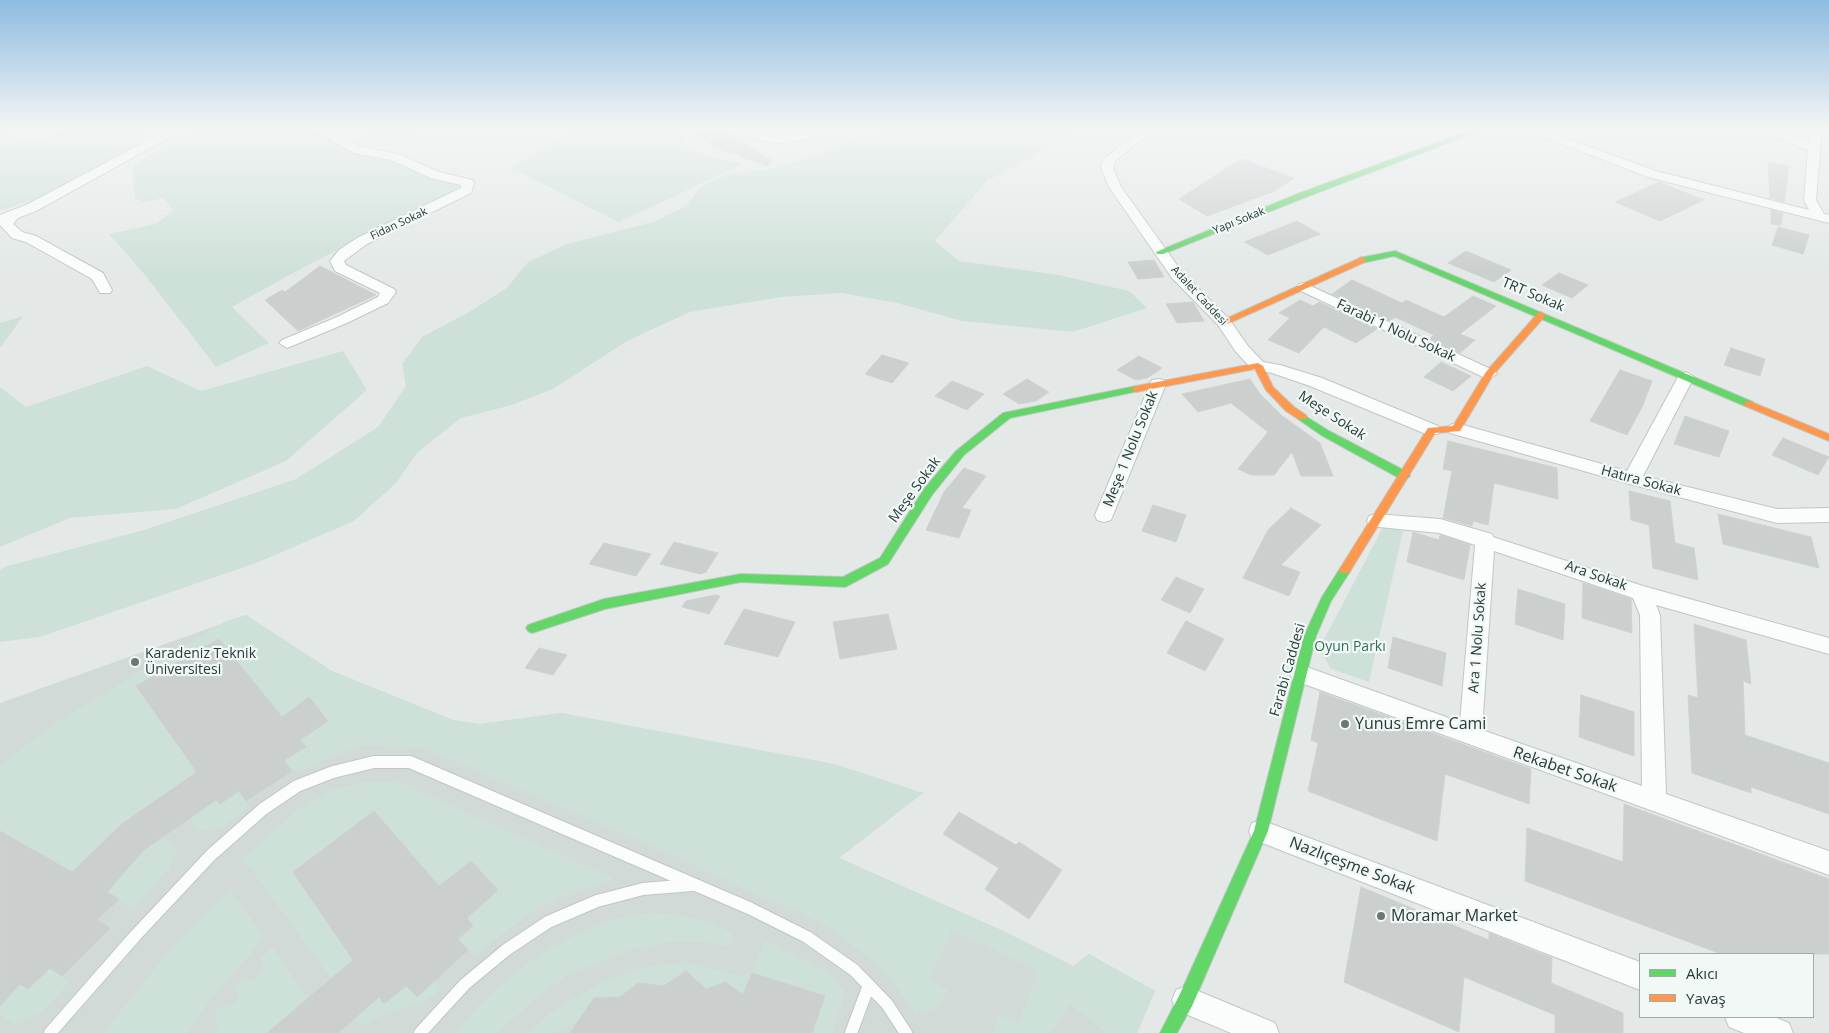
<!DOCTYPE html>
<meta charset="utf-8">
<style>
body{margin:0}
#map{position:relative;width:1829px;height:1033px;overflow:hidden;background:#e4e9e8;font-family:"Open Sans",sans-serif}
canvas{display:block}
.legend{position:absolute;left:1639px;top:953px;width:175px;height:65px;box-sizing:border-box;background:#f2f8f6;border:1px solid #9facab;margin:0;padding:6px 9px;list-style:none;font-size:15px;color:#233b3a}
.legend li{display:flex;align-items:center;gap:10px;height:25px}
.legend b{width:25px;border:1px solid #9facab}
</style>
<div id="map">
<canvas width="1829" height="1033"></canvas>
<ul class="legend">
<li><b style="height:6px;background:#63d668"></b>Akıcı</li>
<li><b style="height:6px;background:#ff974d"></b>Yavaş</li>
</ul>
</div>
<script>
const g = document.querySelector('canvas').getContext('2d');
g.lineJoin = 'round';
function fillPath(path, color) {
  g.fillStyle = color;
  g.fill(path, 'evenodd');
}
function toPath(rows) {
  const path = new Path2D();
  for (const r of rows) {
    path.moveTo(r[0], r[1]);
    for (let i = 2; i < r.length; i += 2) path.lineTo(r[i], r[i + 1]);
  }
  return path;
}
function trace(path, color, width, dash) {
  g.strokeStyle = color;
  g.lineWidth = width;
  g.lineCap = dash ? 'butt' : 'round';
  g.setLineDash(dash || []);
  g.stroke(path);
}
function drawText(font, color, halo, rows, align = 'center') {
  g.font = font + ' "Open Sans",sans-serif';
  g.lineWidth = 4.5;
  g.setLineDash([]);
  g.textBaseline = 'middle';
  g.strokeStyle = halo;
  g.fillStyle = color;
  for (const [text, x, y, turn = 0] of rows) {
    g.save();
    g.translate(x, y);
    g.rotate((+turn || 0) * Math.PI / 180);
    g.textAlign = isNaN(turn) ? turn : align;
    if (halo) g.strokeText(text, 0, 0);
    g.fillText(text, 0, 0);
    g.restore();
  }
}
const built = toPath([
 [246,615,332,671,453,720,480,724,561,713,834,764,923,793,839,858,999,929,1073,966,1089,954,1155,991,1137,1033,0,1033,0,703]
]);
const green = toPath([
 [0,127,22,127,7,133,38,143,68,127,130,127,150,134,124,155,44,196,0,211],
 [195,127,306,127,417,172,464,182,458,189,304,267,232,307,269,343,216,367,145,275,109,234,156,224,173,210,164,198,143,202,135,198,133,166],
 [347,127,478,127,463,133,434,127,393,145],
 [576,127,693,127,683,132,683,144,694,152,743,164,619,222,511,168],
 [883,127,1107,127,1076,133,988,180,935,241,959,261,1059,275,1129,291,1147,308,1073,332,962,321,897,303,842,293,781,297,690,312,627,341,553,389,512,405,461,418,418,452,396,483,354,521,259,562,40,637,0,642,0,570,7,566,144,530,296,479,378,427,406,386,402,364,422,337,469,312,507,288,528,262,567,244,653,222,686,206,700,188,726,174,778,168,822,153],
 [23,316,0,348,0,323],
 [343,351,367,390,286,461,176,509,70,518,0,547,0,387,26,407,147,366,201,391],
 [1383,527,1403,531,1369,682,1331,669,1319,649],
 [246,615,332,671,453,720,480,724,561,713,834,764,923,793,839,858,999,929,1073,966,1089,954,1155,991,1137,1033,1106,1033,1070,1004,1051,1033,993,1033,999,1015,1018,1024,1039,971,952,930,929,980,948,989,938,1007,915,1014,893,981,864,954,829,927,794,909,757,895,689,862,425,748,364,746,329,757,300,771,292,771,284,760,305,747,300,740,328,721,309,697,282,717,219,639,137,686,197,772,123,823,72,872,0,831,0,765,58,721,226,621],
 [364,782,400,783,614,879,569,894,538,908,499,936,478,954,469,950,458,939,473,926,467,918,498,890,471,861,439,886,374,811,293,872,353,960,331,978,243,858,299,808,331,791],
 [239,791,249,807,223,827,198,831,190,819,216,800,220,804],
 [161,839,177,848,169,868,133,909,107,892,144,850],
 [230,889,264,938,205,1007,188,1033,103,1033,165,956],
 [654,913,684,916,709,922,733,934,729,947,705,942,670,942,632,949,568,975,532,1001,498,1033,456,1033,477,1007,505,981,540,954,581,933,619,918],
 [765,941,829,973,843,990,843,1000,831,1033,812,1033,825,996,753,973,743,995,726,982,706,989,686,971,664,985,638,983,620,997,594,998,578,1021,554,1033,528,1033,552,1012,579,995,605,981,637,969,659,965,691,963,740,976,752,973],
 [273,947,307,998,268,1033,214,1033,218,1027,215,1013,221,1006,223,1007,234,1004,239,995,235,987,243,979,255,980,263,966,261,959],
 [50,968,69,982,43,1012,14,1024,0,1015,0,1006,20,984,29,989],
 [435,981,441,988,425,1002,387,1012,366,1026,355,1018,379,997,384,1004,406,986,417,997]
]);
const building = toPath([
 [712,127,736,137,771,160,768,166,715,148,692,133,712,127],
 [1241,159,1294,178,1275,191,1207,216,1179,199,1241,159],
 [1768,162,1789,166,1784,202,1770,198,1768,162],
 [1659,182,1704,200,1660,221,1615,202,1659,182],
 [1771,210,1783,213,1781,225,1771,224,1771,210],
 [1297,221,1320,234,1268,255,1244,242,1297,221],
 [1778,227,1809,235,1803,254,1772,245,1778,227],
 [1466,251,1511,270,1494,282,1448,263,1466,251],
 [1154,260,1164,277,1138,279,1128,262,1154,260],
 [320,266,376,295,298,331,265,300,282,290,285,292,320,266],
 [1559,273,1588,285,1572,298,1542,285,1559,273],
 [1352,280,1402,303,1406,300,1444,317,1473,296,1496,306,1460,334,1475,340,1460,353,1429,339,1434,335,1395,317,1390,321,1332,294,1352,280],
 [1300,300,1313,306,1319,302,1377,329,1356,343,1324,327,1299,353,1268,340,1290,318,1279,313,1300,300],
 [1193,302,1204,321,1177,323,1166,304,1193,302],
 [1731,348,1765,359,1760,376,1724,365,1731,348],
 [882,355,909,363,892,383,865,374,882,355],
 [1139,356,1162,368,1147,378,1136,380,1117,370,1139,356],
 [1441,362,1471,376,1453,391,1424,377,1441,362],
 [1620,370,1652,381,1643,405,1627,435,1590,421,1620,370],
 [1027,379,1049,392,1036,401,1019,404,1003,394,1027,379],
 [1250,379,1260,394,1281,415,1320,443,1333,476,1301,476,1292,452,1274,475,1251,475,1238,469,1268,432,1231,403,1198,412,1182,394,1250,379],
 [952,381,984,394,967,410,935,396,952,381],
 [1685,416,1729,431,1719,457,1674,444,1685,416],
 [1783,438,1829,457,1818,475,1772,455,1783,438],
 [1448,441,1557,468,1558,499,1494,483,1488,525,1473,521,1472,526,1443,518,1452,471,1443,469,1448,441],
 [964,468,986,476,962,508,971,510,959,538,926,530,944,492,964,468],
 [1629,491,1670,501,1675,543,1694,548,1698,580,1653,568,1649,525,1631,520,1629,491],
 [1153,505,1186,515,1176,542,1142,531,1153,505],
 [1291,508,1321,525,1281,565,1300,572,1289,596,1243,578,1268,530,1291,508],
 [1718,514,1811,537,1819,568,1723,544,1718,514],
 [1413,532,1439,540,1440,535,1470,545,1464,580,1407,562,1413,532],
 [674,542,718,553,706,572,700,574,660,564,674,542],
 [604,543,651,554,636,576,589,564,604,543],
 [1176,577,1204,589,1190,613,1161,600,1176,577],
 [1583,583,1631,599,1632,633,1582,618,1583,583],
 [1518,589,1565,604,1563,640,1515,624,1518,589],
 [715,595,720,596,709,614,682,607,686,601,715,595],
 [744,609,795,622,778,657,724,644,744,609],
 [888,614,897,649,840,659,833,622,888,614],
 [1186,621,1224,639,1205,671,1167,653,1186,621],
 [1694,624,1746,640,1751,684,1743,681,1745,735,1829,763,1829,814,1751,787,1751,793,1692,773,1688,695,1698,698,1694,624],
 [1393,637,1446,653,1442,686,1388,668,1393,637],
 [219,639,282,717,309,697,328,721,300,740,306,747,284,760,292,771,246,801,239,791,220,804,216,800,144,850,107,892,119,899,97,920,110,928,62,976,50,968,28,989,20,984,0,1006,0,831,72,872,123,823,197,772,136,686,219,639],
 [539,648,567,655,553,675,525,668,539,648],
 [1320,692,1531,769,1529,804,1445,774,1437,841,1308,791,1318,743,1311,740,1320,692],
 [1581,695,1634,712,1634,756,1579,737,1581,695],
 [1624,804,1829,879,1829,954,1721,954,1525,881,1527,828,1623,862,1624,804],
 [374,811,439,886,471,861,498,890,467,918,473,926,458,939,468,950,417,997,406,986,384,1004,379,997,338,1033,267,1033,353,960,293,872,374,811],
 [959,812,1016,845,1019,842,1062,870,1029,919,985,889,999,868,943,834,959,812],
 [1361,887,1489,940,1489,933,1552,958,1551,983,1623,1013,1623,1033,1555,1033,1555,1015,1464,977,1459,1032,1344,982,1361,887],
 [686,971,706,989,726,982,743,995,752,973,825,996,812,1033,570,1033,594,998,620,997,638,983,664,986,686,971]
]);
const lane = toPath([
 [50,1033,135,936,211,855,263,809,297,786,333,772,374,762,410,762,749,908,807,937,854,970,887,1004,906,1033],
 [420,1033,465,984,506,950,548,922,597,901,643,889,692,885],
 [851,1033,869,985]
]);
const street = toPath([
 [173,127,188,127,36,211,18,218,13,224,22,232,36,236,103,273,112,290,110,293,100,293,92,279,26,242,12,238,0,225,0,215,26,205,173,127],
 [306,127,321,127,361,147,398,154,439,172,472,180,474,183,471,193,367,244,344,261,346,265,394,289,396,292,388,303,347,323,287,348,279,343,282,340,337,317,378,297,380,293,335,271,330,261,339,250,357,238,461,188,461,185,431,178,391,160,354,153,306,127],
 [534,127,552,127,558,131,552,134,534,127],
 [718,127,733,127,751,132,778,135,797,135,821,127,839,127,802,140,778,143,730,134,718,127],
 [1141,127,1153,127,1154,130,1115,161,1113,168,1121,187,1182,272,1229,319,1248,346,1263,362,1280,365,1322,378,1438,426,1441,430,1438,434,1426,434,1310,386,1272,373,1252,369,1236,352,1218,325,1172,278,1109,187,1101,168,1103,160,1142,129,1141,127],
 [1518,127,1535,127,1656,171,1809,210,1804,200,1808,150,1750,127,1767,127,1809,142,1810,127,1822,127,1816,200,1824,214,1829,215,1829,223,1648,177,1518,127],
 [1304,283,1495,371,1497,374,1489,379,1483,377,1299,290,1297,287,1299,284,1304,283],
 [1686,372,1694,377,1643,476,1777,509,1829,508,1829,522,1777,523,1626,483,1450,433,1447,429,1450,425,1456,423,1627,471,1678,377,1686,372],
 [1158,379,1164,380,1166,384,1113,515,1111,520,1104,522,1097,520,1095,515,1150,384,1152,380,1158,379],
 [1376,514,1440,519,1492,534,1493,537,1643,586,1829,638,1829,654,1656,605,1660,615,1666,794,1829,851,1829,875,1293,680,1290,674,1293,668,1301,665,1460,722,1475,545,1439,533,1369,526,1367,521,1369,516,1376,514],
 [1494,551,1633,598,1640,615,1642,786,1482,730,1494,551],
 [1261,820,1640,962,1640,990,1252,839,1249,831,1252,823,1261,820],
 [1186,986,1275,1023,1279,1033,1231,1033,1176,1010,1172,1000,1176,990,1186,986],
 [1725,1017,1774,1017,1789,1023,1793,1033,1744,1033,1729,1027,1725,1017]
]);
const fast = toPath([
 [1480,127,1490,127,1306,197,1163,254,1157,254,1156,252,1300,193,1480,127],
 [1395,251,1753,402,1754,404,1749,407,1745,406,1394,256,1362,263,1358,260,1359,258,1395,251],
 [1136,386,1141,389,1139,391,1010,418,964,455,932,495,888,564,849,585,845,587,741,582,605,609,532,633,528,631,526,628,528,625,604,599,741,574,843,577,880,558,924,489,956,451,1003,413,1136,386],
 [1302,414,1329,431,1409,473,1410,476,1405,480,1401,479,1321,435,1298,419,1297,417,1298,415,1302,414],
 [1345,566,1349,567,1351,570,1331,601,1316,636,1268,831,1192,1006,1177,1033,1160,1033,1180,994,1254,831,1304,636,1322,597,1341,567,1345,566]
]);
const slow = toPath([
 [1362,257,1366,260,1365,262,1227,324,1221,324,1219,322,1362,257],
 [1541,312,1546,315,1493,375,1460,431,1435,433,1349,573,1341,573,1339,570,1341,567,1428,428,1453,426,1486,372,1538,313,1541,312],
 [1258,363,1263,366,1273,387,1294,407,1306,415,1307,417,1306,419,1298,419,1286,411,1266,390,1255,369,1136,392,1131,389,1136,386,1258,363],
 [1749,401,1829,434,1829,441,1745,406,1744,404,1745,402,1749,401]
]);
const markers = [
 [135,662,5,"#677877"],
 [1345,724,5,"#677877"],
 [1381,916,5,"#677877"]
];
const farStreetnames = [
 ["Yapı Sokak",1239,221,-22],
 ["Fidan Sokak",399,224,-25],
 ["Adalet Caddesi",1199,296,47]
];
const streetNames = [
 ["TRT Sokak",1533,295,23],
 ["Farabi 1 Nolu Sokak",1396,331,25],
 ["Meşe Sokak",1332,416,33],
 ["Meşe 1 Nolu Sokak",1131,449,-68],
 ["Hatıra Sokak",1641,481,15],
 ["Meşe Sokak",915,490,-54],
 ["Ara Sokak",1596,576,19],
 ["Ara 1 Nolu Sokak",1478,638,-86],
 ["Farabi Caddesi",1288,670,-74]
];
const parkNames = [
 ["Oyun Parkı",1350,647]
];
const poiNames = [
 ["Karadeniz Teknik",145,654],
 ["Üniversitesi",145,670]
];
const nearPoinames = [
 ["Yunus Emre Cami",1355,724],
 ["Moramar Market",1391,916]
];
const nearStreetnames = [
 ["Rekabet Sokak",1565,770,19],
 ["Nazlıçeşme Sokak",1352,866,21]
];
fillPath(built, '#d2dad8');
fillPath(green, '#cee1d8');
fillPath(building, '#cbd0cf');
trace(building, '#cdd2d1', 1);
trace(lane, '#c1c6c5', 14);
trace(street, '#c1c6c5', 2);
trace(fast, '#c0c7c5', 2);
trace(slow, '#c0c7c5', 2);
trace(lane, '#fbfcfc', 12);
fillPath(street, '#fbfcfc');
fillPath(fast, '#63d668');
fillPath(slow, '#ff974d');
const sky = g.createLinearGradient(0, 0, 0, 272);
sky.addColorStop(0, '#8ebbe1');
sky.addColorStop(0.47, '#f3f5f5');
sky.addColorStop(1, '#f3f5f500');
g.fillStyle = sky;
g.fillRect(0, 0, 1829, 272);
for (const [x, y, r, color] of markers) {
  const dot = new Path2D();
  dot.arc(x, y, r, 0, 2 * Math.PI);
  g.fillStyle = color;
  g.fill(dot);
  trace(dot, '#f2f8f6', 2);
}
drawText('11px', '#233b3a', '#f2f8f6', farStreetnames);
drawText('14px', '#233b3a', '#f2f8f6', streetNames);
drawText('14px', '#2f7056', '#f2f8f6', parkNames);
drawText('14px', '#233b3a', '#f2f8f6', poiNames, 'left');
drawText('16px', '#233b3a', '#f2f8f6', nearPoinames, 'left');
drawText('16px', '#233b3a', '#f2f8f6', nearStreetnames);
</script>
